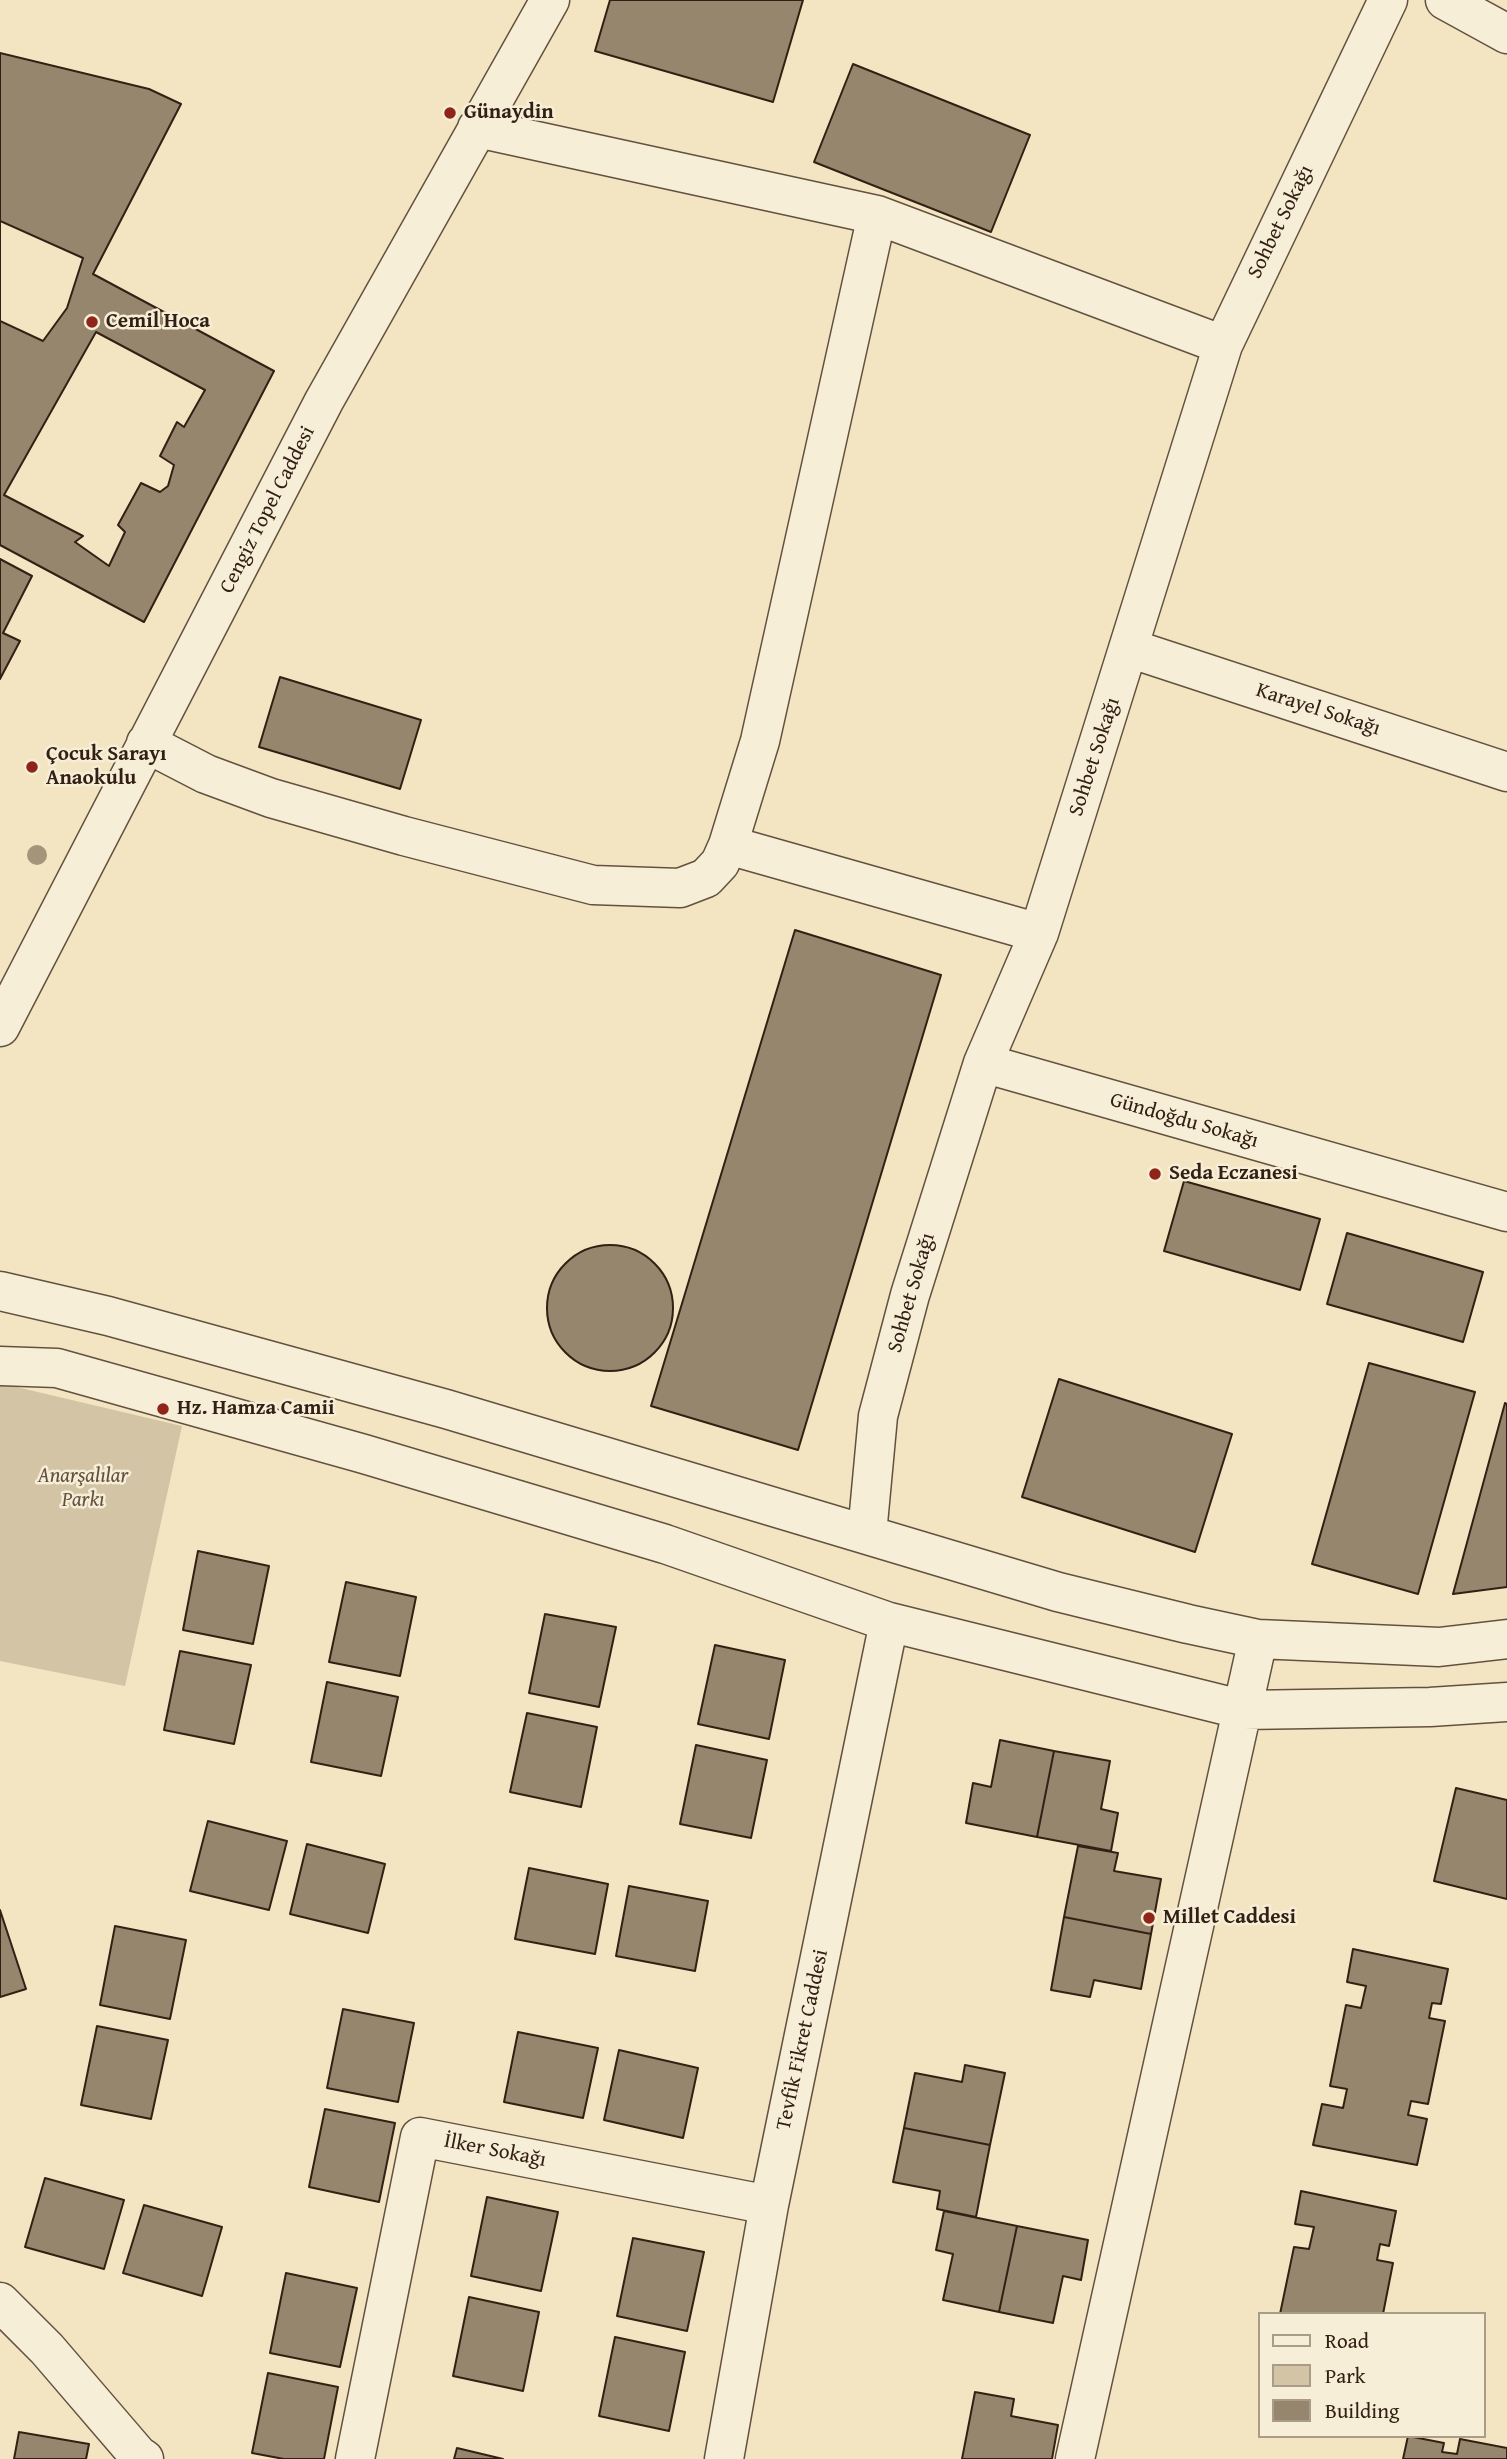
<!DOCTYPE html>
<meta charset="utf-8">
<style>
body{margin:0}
#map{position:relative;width:1507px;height:2459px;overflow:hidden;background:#f3e5c2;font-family:"Gentium Book Plus",serif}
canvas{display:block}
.legend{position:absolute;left:1258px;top:2312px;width:228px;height:126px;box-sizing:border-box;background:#f7eed7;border:2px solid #a99c89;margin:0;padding:9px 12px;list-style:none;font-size:21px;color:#332014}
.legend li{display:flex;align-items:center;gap:14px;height:35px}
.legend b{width:35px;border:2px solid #a99c89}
</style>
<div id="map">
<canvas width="1507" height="2459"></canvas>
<ul class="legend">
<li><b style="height:9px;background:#f7eed7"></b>Road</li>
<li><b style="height:19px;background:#d2c4a4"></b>Park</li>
<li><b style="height:19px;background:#97866e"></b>Building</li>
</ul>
</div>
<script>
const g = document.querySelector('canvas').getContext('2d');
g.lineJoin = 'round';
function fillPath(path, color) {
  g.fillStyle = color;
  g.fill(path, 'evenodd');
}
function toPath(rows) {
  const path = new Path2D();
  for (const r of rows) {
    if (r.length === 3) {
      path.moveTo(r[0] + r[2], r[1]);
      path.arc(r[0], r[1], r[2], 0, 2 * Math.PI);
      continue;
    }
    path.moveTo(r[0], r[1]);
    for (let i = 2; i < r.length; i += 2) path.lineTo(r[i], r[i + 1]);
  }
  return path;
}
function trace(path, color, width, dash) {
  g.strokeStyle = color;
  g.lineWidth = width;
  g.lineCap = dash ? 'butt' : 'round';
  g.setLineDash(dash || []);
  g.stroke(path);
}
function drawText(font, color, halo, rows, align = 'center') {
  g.font = font + ' "Gentium Book Plus",serif';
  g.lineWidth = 5;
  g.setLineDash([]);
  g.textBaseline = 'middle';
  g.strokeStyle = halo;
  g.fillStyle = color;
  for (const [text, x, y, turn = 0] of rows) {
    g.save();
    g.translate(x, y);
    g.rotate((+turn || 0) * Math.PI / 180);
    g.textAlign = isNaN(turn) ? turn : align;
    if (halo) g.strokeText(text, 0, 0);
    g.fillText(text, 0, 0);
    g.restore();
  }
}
const green = toPath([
 [0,1385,8,1385,182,1426,125,1686,0,1661]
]);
const building = toPath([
 [610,0,803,0,773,102,595,51,610,0],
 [0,53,149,89,181,104,93,274,274,371,144,622,0,545,0,53],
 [853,64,1030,135,991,232,814,162,853,64],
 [0,221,83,258,67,308,43,341,0,321,0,221],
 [96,332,205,390,184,427,177,422,160,456,174,465,168,486,160,492,141,483,118,525,125,532,109,566,75,542,83,536,4,495,96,332],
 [0,559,32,576,3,633,20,641,0,679,0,559],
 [280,677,421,720,400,789,259,747,280,677],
 [795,930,941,975,798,1450,651,1406,795,930],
 [1184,1181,1320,1219,1300,1290,1164,1251,1184,1181],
 [1347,1233,1483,1272,1463,1342,1327,1304,1347,1233],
 [610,1308,63],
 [1369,1363,1475,1392,1418,1594,1312,1564,1369,1363],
 [1059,1379,1232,1434,1195,1552,1022,1497,1059,1379],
 [1505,1403,1507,1404,1507,1587,1453,1594,1505,1403],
 [198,1551,269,1566,253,1644,183,1630,198,1551],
 [346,1582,416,1597,400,1676,329,1662,346,1582],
 [545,1614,616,1627,599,1707,529,1693,545,1614],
 [715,1645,785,1660,769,1739,698,1724,715,1645],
 [180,1651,251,1665,234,1744,164,1730,180,1651],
 [327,1682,398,1697,381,1776,311,1762,327,1682],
 [527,1713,597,1727,581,1807,510,1792,527,1713],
 [1000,1740,1054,1751,1037,1837,966,1823,973,1783,991,1787,1000,1740],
 [696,1745,767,1760,751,1838,680,1824,696,1745],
 [1054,1751,1110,1761,1101,1809,1118,1813,1111,1851,1037,1837,1054,1751],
 [1456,1788,1507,1800,1507,1899,1434,1881,1456,1788],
 [208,1821,287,1841,269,1910,190,1891,208,1821],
 [307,1844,385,1864,368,1933,290,1914,307,1844],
 [1078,1846,1118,1853,1114,1871,1161,1879,1151,1934,1064,1917,1078,1846],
 [529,1868,608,1884,595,1954,515,1939,529,1868],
 [629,1886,708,1901,695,1971,616,1956,629,1886],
 [0,1910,26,1989,0,1997,0,1910],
 [1064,1917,1151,1934,1141,1989,1094,1980,1090,1997,1051,1990,1064,1917],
 [115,1926,186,1940,170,2019,100,2005,115,1926],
 [1353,1949,1448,1969,1441,2004,1432,2003,1429,2018,1445,2021,1428,2104,1411,2101,1408,2115,1427,2119,1417,2165,1313,2145,1322,2104,1343,2108,1347,2089,1330,2086,1346,2005,1361,2008,1366,1986,1347,1982,1353,1949],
 [343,2009,414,2023,398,2102,327,2088,343,2009],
 [97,2026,168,2040,151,2119,81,2105,97,2026],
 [518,2032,598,2048,583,2118,504,2102,518,2032],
 [619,2050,698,2068,683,2138,604,2120,619,2050],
 [965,2065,1005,2073,990,2145,904,2128,915,2073,962,2082,965,2065],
 [325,2109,395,2123,379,2202,309,2187,325,2109],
 [904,2128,990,2145,976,2217,937,2209,940,2191,893,2182,904,2128],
 [45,2178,124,2200,104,2269,25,2247,45,2178],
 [1301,2191,1396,2211,1389,2246,1380,2244,1377,2260,1393,2263,1383,2314,1280,2314,1294,2247,1309,2249,1314,2227,1295,2224,1301,2191],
 [487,2197,558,2212,541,2291,471,2276,487,2197],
 [144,2205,222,2227,202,2296,123,2273,144,2205],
 [944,2211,1017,2226,999,2312,943,2300,953,2254,936,2250,944,2211],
 [1017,2226,1088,2240,1081,2280,1063,2276,1053,2323,999,2312,1017,2226],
 [633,2238,704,2252,687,2331,617,2316,633,2238],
 [286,2273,357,2288,340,2367,270,2353,286,2273],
 [469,2297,539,2312,523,2391,453,2376,469,2297],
 [615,2337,685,2352,669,2431,599,2416,615,2337],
 [268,2373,338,2387,324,2459,284,2459,252,2453,268,2373],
 [975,2392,1014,2399,1011,2416,1058,2425,1052,2459,962,2459,975,2392],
 [19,2432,89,2444,86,2459,14,2459,19,2432],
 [1408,2436,1444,2443,1442,2452,1457,2454,1460,2439,1507,2448,1507,2459,1403,2459,1408,2436],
 [457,2448,503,2459,454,2459,457,2448]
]);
const minor = toPath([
 [1445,0,1507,34],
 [477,128,877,215,1223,345],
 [1129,648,1507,772],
 [146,743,206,774,271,798,404,836,593,885,680,888,706,878,720,863,728,845,760,741,877,215],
 [728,845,1039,933],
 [0,1027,324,401,550,0],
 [983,1063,1507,1212],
 [0,1291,108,1316,446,1409,1058,1592,1188,1624,1258,1639,1439,1647,1507,1639],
 [0,1366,57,1368,364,1454,665,1544,889,1622,1244,1710,1430,1707,1507,1702],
 [867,1534,878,1416,910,1295,983,1063,1039,933,1223,345,1388,0],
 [0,2302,47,2349,138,2455,144,2459],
 [355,2459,420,2137,769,2205],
 [724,2459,769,2205,889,1622],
 [1075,2459,1258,1639]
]);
const trees = [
 [37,855]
];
const markers = [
 [450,113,7,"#8f2418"],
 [92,322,7,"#8f2418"],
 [32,767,7,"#8f2418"],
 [1155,1174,7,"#8f2418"],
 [163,1409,7,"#8f2418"],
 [1149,1918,7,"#8f2418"]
];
const poiNames = [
 ["Günaydin",464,113],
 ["Cemil Hoca",106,322],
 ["Çocuk Sarayı",46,755],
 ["Anaokulu",46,779],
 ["Seda Eczanesi",1169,1174],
 ["Hz. Hamza Camii",177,1409],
 ["Millet Caddesi",1163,1918]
];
const streetNames = [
 ["Sohbet Sokağı",1281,222,-64],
 ["Cengiz Topel Caddesi",268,510,-63],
 ["Karayel Sokağı",1318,710,18],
 ["Sohbet Sokağı",1095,757,-72],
 ["Gündoğdu Sokağı",1184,1121,16],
 ["Sohbet Sokağı",912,1293,-74],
 ["Tevfik Fikret Caddesi",803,2040,-78],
 ["İlker Sokağı",495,2151,11]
];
const parkNames = [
 ["Anarşalılar",83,1477],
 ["Parkı",83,1501]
];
fillPath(green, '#d2c4a4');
fillPath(building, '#97866e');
trace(building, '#332014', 2);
trace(minor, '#635140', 41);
trace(minor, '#f7eed7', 38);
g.fillStyle = '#a4947a';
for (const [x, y] of trees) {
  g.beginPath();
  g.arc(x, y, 10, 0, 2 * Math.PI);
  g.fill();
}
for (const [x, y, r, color] of markers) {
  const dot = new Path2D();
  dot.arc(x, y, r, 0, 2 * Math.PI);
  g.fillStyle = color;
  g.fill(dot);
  trace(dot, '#f7eed7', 2.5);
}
drawText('bold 21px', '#332014', '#f7eed7', poiNames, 'left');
drawText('21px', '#332014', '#f7eed7', streetNames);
drawText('italic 21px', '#63513f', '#f7eed7', parkNames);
</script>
